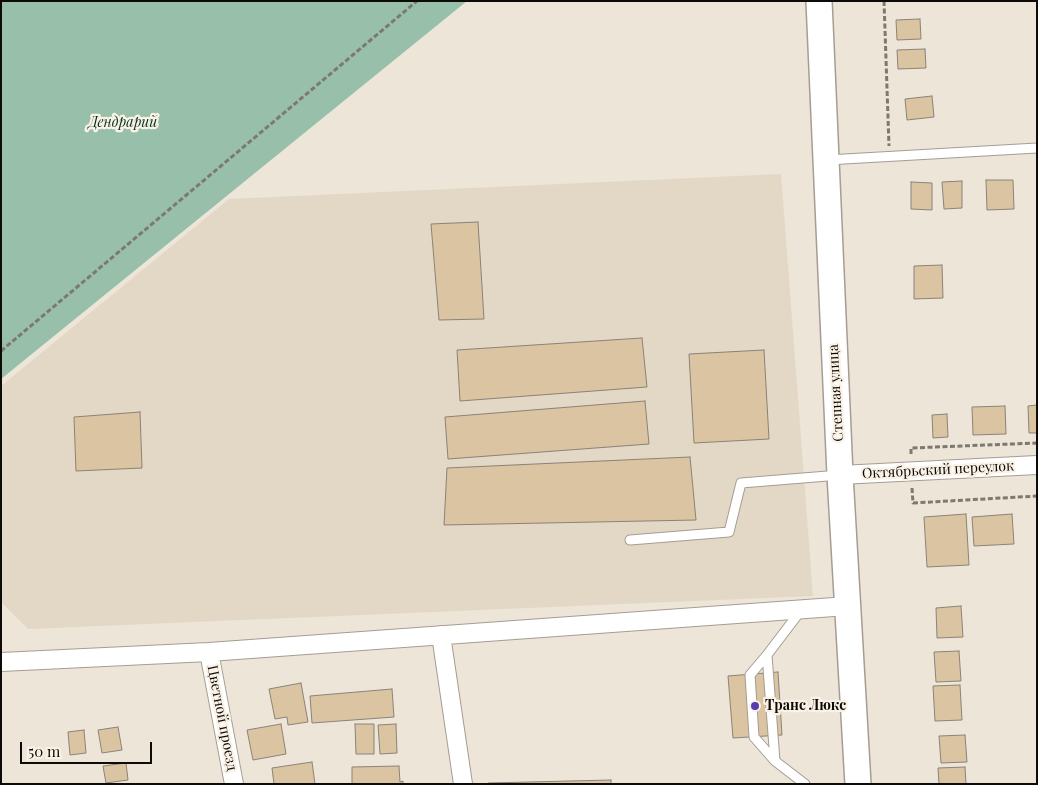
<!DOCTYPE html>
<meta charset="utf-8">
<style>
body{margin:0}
#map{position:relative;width:1038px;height:785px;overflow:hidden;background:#ece5d8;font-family:"Playfair Display",serif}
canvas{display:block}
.frame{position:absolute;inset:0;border:2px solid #0d0b07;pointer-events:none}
.scale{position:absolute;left:20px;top:742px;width:132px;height:22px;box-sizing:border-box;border:2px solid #0d0b07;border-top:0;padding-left:6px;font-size:15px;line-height:18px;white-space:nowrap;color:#0d0b07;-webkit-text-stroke:4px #faf2e6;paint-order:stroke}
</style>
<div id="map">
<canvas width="1038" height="785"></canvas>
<div class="frame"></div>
<div class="scale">50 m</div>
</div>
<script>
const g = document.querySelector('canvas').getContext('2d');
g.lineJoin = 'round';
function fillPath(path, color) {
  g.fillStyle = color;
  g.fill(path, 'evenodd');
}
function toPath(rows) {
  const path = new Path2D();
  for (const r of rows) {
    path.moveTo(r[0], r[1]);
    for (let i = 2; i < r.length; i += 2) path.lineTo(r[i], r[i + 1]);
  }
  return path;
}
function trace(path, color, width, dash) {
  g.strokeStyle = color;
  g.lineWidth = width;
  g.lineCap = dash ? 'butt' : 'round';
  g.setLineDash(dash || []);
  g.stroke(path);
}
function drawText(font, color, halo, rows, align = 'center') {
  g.font = font + ' "Playfair Display",serif';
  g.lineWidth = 4.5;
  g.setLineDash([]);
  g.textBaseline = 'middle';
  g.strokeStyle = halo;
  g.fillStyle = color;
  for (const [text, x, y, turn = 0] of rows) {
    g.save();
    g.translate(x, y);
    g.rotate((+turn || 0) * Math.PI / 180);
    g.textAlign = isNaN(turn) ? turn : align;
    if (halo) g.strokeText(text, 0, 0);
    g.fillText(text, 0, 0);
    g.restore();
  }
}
const built = toPath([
 [781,174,813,596,28,629,1,602,1,386,229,199]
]);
const forest = toPath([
 [1,1,467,1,1,379]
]);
const building = toPath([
 [920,19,921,39,897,40,896,20,920,19],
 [925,49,926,68,898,69,897,50,925,49],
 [932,96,934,117,907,120,905,99,932,96],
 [986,180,1013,180,1014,209,987,210,986,180],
 [962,181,962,208,944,209,942,182,962,181],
 [911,182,932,183,932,210,911,209,911,182],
 [478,222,484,319,439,320,431,224,478,222],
 [942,265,943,298,914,299,914,266,942,265],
 [642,338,647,387,460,401,457,350,642,338],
 [764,350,769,439,694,443,689,354,764,350],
 [645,401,649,444,448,459,445,417,645,401],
 [1037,405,1037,433,1029,433,1028,406,1037,405],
 [1005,406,1006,434,973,435,972,407,1005,406],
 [140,412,142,468,76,471,74,417,140,412],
 [947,414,948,437,933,438,932,415,947,414],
 [690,457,696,520,444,525,447,468,690,457],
 [966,514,969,565,927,567,924,517,966,514],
 [1012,514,1014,544,974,546,972,517,1012,514],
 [961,606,963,637,937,638,936,608,961,606],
 [959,651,961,681,936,682,934,652,959,651],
 [778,672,782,735,733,738,728,676,778,672],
 [301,683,308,722,288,725,287,717,275,719,269,689,301,683],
 [960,685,962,720,935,721,933,686,960,685],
 [392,689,394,717,312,723,310,696,392,689],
 [281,724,286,754,253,760,247,730,281,724],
 [355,724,374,724,374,754,356,754,355,724],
 [396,724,397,753,380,754,378,725,396,724],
 [118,727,122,750,102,753,98,730,118,727],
 [84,730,86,753,70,755,68,732,84,730],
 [965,735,967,762,941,763,939,736,965,735],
 [312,762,315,784,274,784,272,768,312,762],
 [126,763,128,780,106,783,103,766,126,763],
 [399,766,400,782,403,781,403,784,352,784,352,767,399,766],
 [965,767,966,784,939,784,938,768,965,767],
 [611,780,611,784,488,784,488,783,611,780]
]);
const path = toPath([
 [884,1,889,146],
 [1,351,417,1],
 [911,454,911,448,1037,443],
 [912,488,913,503,1037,496]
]);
const lane = toPath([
 [827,160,1037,148],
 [630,540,729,532,741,483,840,475],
 [802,609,767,655,775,761,805,784],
 [767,655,750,675,754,737,775,761]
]);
const street = toPath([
 [840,475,1037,465],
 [441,635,463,784],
 [209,652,234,784],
 [1,662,209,652,848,606]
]);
const secondary = toPath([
 [819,1,840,475,858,784]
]);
const markers = [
 [755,706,5,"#563bb3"]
];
const parkNames = [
 ["Дендрарий",123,123]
];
const streetNames = [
 ["Степная улица",836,393,-93],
 ["Октябрьский переулок",938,470,-3],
 ["Цветной проезд",222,718,79]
];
const poiNames = [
 ["Транс Люкс",765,706]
];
fillPath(built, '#e3d8c5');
fillPath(forest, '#98bfa9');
fillPath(building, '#dac4a2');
trace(building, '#8a8378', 1);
trace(lane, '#a59d92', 11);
trace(street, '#a59d92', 20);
trace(secondary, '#a59d92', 28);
trace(path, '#7d7870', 3, [5, 2.5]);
trace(lane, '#fff', 9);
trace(street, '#fff', 18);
trace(secondary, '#fff', 25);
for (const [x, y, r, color] of markers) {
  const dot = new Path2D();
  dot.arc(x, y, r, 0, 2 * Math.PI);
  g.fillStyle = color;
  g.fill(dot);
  trace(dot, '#faf2e6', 2);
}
drawText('italic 14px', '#00331e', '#faf2e6', parkNames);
drawText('14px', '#0d0b07', '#faf2e6', streetNames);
drawText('bold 14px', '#0d0b07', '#faf2e6', poiNames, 'left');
</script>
